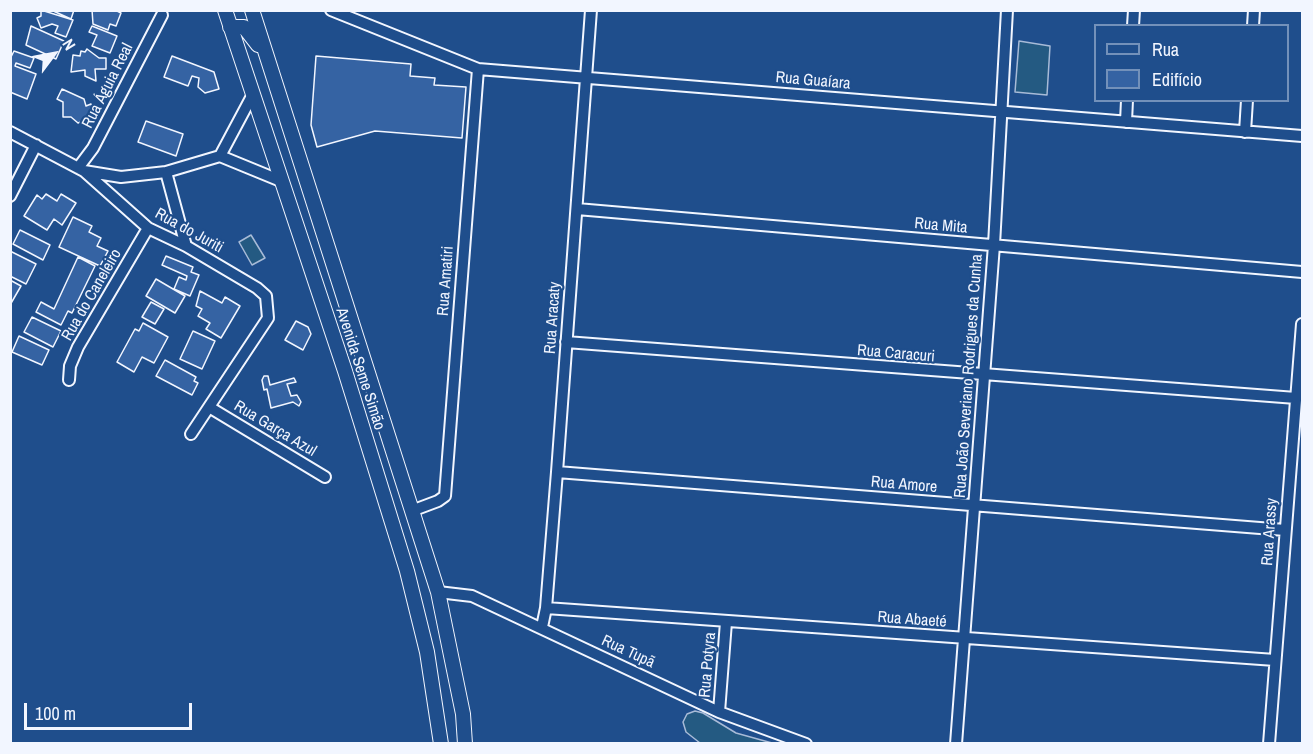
<!DOCTYPE html>
<meta charset="utf-8">
<style>
body{margin:0}
#map{position:relative;width:1313px;height:754px;overflow:hidden;background:#1f4e8c;font-family:"Archivo Narrow",sans-serif}
canvas{display:block}
.frame{position:absolute;inset:0;border:12px solid #f2f6ff;pointer-events:none}
.legend{position:absolute;left:1094px;top:24px;width:195px;height:78px;box-sizing:border-box;background:#1f4e8c;border:2px solid #7391ba;margin:0;padding:8px 10px;list-style:none;font-size:18px;color:#f2f6ff}
.legend li{display:flex;align-items:center;gap:12px;height:30px}
.legend b{width:30px;border:2px solid #7391ba}
.north{position:absolute;left:24px;top:24px;width:60px;height:60px;-webkit-text-stroke:4px #1f4e8c;paint-order:stroke;rotate:58deg;font-size:16px;font-weight:700;line-height:24px;text-align:center;color:#f2f6ff}
.north::after{content:'';display:block;margin:auto;width:21px;height:27px;background:#f2f6ff;clip-path:polygon(50% 0,100% 100%,50% 72%,0 100%)}
.scale{position:absolute;left:24px;top:703px;width:168px;height:27px;box-sizing:border-box;border:3px solid #f2f6ff;border-top:0;padding-left:8px;font-size:18px;line-height:21px;white-space:nowrap;color:#f2f6ff;-webkit-text-stroke:4px #1f4e8c;paint-order:stroke}
</style>
<div id="map">
<canvas width="1313" height="754"></canvas>
<div class="frame"></div>
<ul class="legend">
<li><b style="height:8px;background:#1f4e8c"></b>Rua</li>
<li><b style="height:16px;background:#3563a3"></b>Edifício</li>
</ul>
<div class="north">N</div>
<div class="scale">100 m</div>
</div>
<script>
const g = document.querySelector('canvas').getContext('2d');
g.lineJoin = 'round';
function fillPath(path, color) {
  g.fillStyle = color;
  g.fill(path, 'evenodd');
}
function toPath(rows) {
  const path = new Path2D();
  for (const r of rows) {
    path.moveTo(r[0], r[1]);
    for (let i = 2; i < r.length; i += 2) path.lineTo(r[i], r[i + 1]);
  }
  return path;
}
function trace(path, color, width, dash) {
  g.strokeStyle = color;
  g.lineWidth = width;
  g.lineCap = dash ? 'butt' : 'round';
  g.setLineDash(dash || []);
  g.stroke(path);
}
function drawText(font, color, halo, rows, align = 'center') {
  g.font = font + ' "Archivo Narrow",sans-serif';
  g.lineWidth = 4.5;
  g.setLineDash([]);
  g.textBaseline = 'middle';
  g.strokeStyle = halo;
  g.fillStyle = color;
  for (const [text, x, y, turn = 0] of rows) {
    g.save();
    g.translate(x, y);
    g.rotate((+turn || 0) * Math.PI / 180);
    g.textAlign = isNaN(turn) ? turn : align;
    if (halo) g.strokeText(text, 0, 0);
    g.fillText(text, 0, 0);
    g.restore();
  }
}
const green = toPath([
 [1019,41,1050,46,1047,95,1015,92,1019,41],
 [251,235,265,258,252,265,239,242,251,235],
 [695,711,703,713,736,733,772,743,700,743,686,732,683,722,687,714,695,711]
]);
const building = toPath([
 [41,10,73,20,66,37,55,33,58,26,52,24,41,28,37,18,41,16,41,10],
 [51,10,74,10,71,19,51,10],
 [115,10,121,13,116,26,110,24,108,30,93,24,92,10,115,10],
 [31,26,64,41,56,59,26,45,31,26],
 [92,26,117,36,110,53,92,46,97,35,89,32,92,26],
 [87,49,99,58,106,58,106,69,95,69,96,81,85,76,85,70,71,72,73,55,80,56,81,51,85,52,87,49],
 [14,51,34,58,30,68,16,63,15,66,36,74,27,99,10,92,10,59,14,51],
 [172,56,214,72,219,89,205,93,198,87,199,78,192,76,188,86,164,77,172,56],
 [316,56,411,64,410,76,435,78,434,85,466,87,462,138,375,131,317,147,311,125,316,56],
 [62,89,84,99,86,106,91,104,94,111,88,114,89,119,78,123,71,117,63,117,63,102,57,99,62,89],
 [146,121,183,134,176,156,138,142,146,121],
 [46,194,57,201,61,194,76,203,62,225,54,219,47,230,24,216,37,195,42,199,46,194],
 [73,217,92,226,89,232,101,238,97,246,108,251,100,266,59,247,73,217],
 [20,230,50,245,43,260,13,244,20,230],
 [10,251,36,264,26,284,10,276,10,251],
 [166,256,193,267,191,272,199,275,190,296,174,289,179,277,186,280,187,276,162,265,166,256],
 [78,257,95,266,72,313,68,311,61,325,36,312,41,302,54,309,78,257],
 [156,279,185,296,175,313,146,296,156,279],
 [10,280,21,286,10,305,10,280],
 [200,291,222,303,225,297,240,306,221,338,206,329,210,323,198,316,202,309,196,306,200,291],
 [151,302,164,309,155,324,142,317,151,302],
 [32,317,61,331,53,347,24,332,32,317],
 [296,321,308,327,311,334,303,350,285,340,296,321],
 [143,323,168,337,154,363,142,357,134,372,117,362,135,329,139,331,143,323],
 [193,331,215,341,202,369,180,359,193,331],
 [19,336,49,350,42,365,12,352,19,336],
 [165,360,196,377,194,381,198,383,192,395,156,376,165,360],
 [264,376,268,376,270,385,294,378,296,382,287,384,291,396,297,395,301,402,299,406,293,402,271,408,267,389,264,390,262,380,264,376]
]);
const street = toPath([
 [331,10,478,69,1302,136],
 [1133,26,1134,10],
 [1253,26,1254,10],
 [1126,122,1127,100],
 [10,132,84,171,121,177,166,172,220,156,281,181],
 [1245,132,1247,100],
 [220,156,252,96],
 [78,168,93,148,162,15],
 [84,171,148,228,186,246,257,288,266,296,268,318,191,434],
 [166,172,186,246],
 [10,196,36,145],
 [577,209,1302,272],
 [566,342,1296,398],
 [69,380,70,366,78,347,148,228],
 [209,407,325,477],
 [557,472,1285,530],
 [414,510,438,501,445,496,478,69],
 [438,592,472,596,719,712,806,744],
 [546,608,1275,660],
 [542,627,546,608,557,472,591,10],
 [719,712,726,622],
 [956,744,994,245,1007,10],
 [1269,744,1302,324]
]);
const secondary = toPath([
 [225,10,345,371,407,571,427,652,441,744],
 [252,10,438,592,463,714,465,744],
 [230,27,244,27,258,45]
]);
const streetNames = [
 ["Rua Guaíara",813,81,5],
 ["Rua Águia Real",108,86,-63],
 ["Rua Mita",941,226,5],
 ["Rua do Juriti",189,231,29],
 ["Rua Amatiri",446,281,-86],
 ["Rua do Caneleiro",92,295,-60],
 ["Rua Aracaty",553,318,-86],
 ["Rua Caracuri",896,354,5],
 ["Avenida Seme Simão",360,369,72],
 ["Rua João Severiano Rodrigues da Cunha",969,376,-86],
 ["Rua Garça Azul",275,429,31],
 ["Rua Amore",904,485,5],
 ["Rua Arassy",1270,532,-86],
 ["Rua Abaeté",912,620,4],
 ["Rua Tupã",628,652,25],
 ["Rua Potyra",708,665,-85]
];
fillPath(green, '#245a82');
trace(green, '#a8bbd7', 1.5);
fillPath(building, '#3563a3');
trace(building, '#f2f6ff', 1.5);
trace(street, '#f2f6ff', 14);
trace(secondary, '#f2f6ff', 16);
trace(street, '#1f4e8c', 10);
trace(secondary, '#1f4e8c', 14);
drawText('16px', '#f2f6ff', '#1f4e8c', streetNames);
</script>
